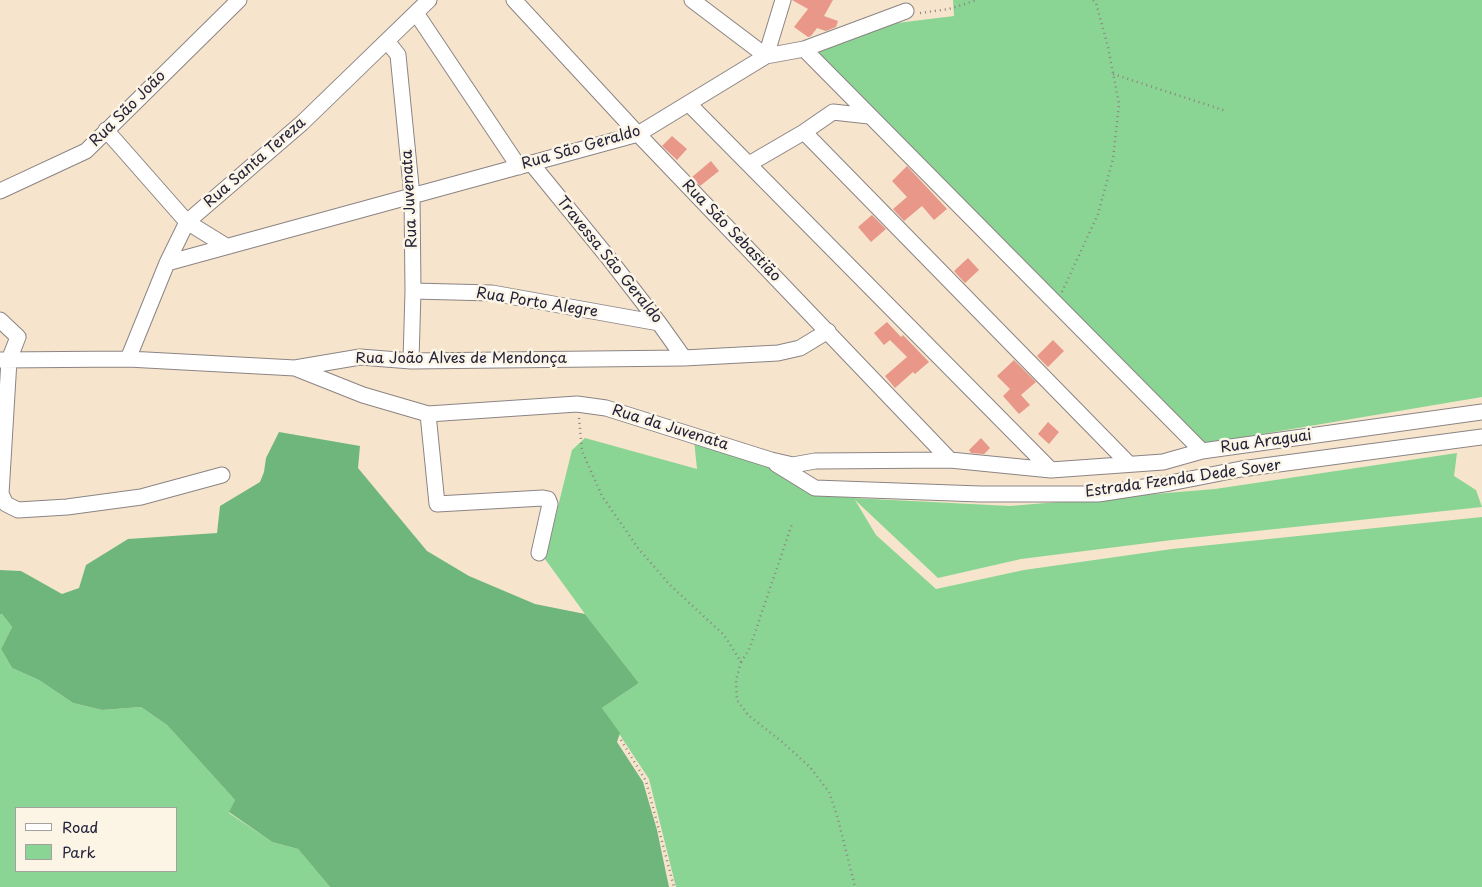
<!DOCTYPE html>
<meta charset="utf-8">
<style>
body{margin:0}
#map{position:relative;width:1482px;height:887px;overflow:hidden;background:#f6e5cc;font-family:"Playpen Sans",sans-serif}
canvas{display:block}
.legend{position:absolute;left:15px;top:807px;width:162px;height:65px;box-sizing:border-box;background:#fcf5e5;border:1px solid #a5a1a1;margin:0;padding:6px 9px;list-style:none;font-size:15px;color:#22223b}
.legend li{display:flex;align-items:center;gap:10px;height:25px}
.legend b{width:25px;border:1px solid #a5a1a1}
</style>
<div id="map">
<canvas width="1482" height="887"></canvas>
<ul class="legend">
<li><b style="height:6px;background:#fff"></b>Road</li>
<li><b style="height:14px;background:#8ad593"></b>Park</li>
</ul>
</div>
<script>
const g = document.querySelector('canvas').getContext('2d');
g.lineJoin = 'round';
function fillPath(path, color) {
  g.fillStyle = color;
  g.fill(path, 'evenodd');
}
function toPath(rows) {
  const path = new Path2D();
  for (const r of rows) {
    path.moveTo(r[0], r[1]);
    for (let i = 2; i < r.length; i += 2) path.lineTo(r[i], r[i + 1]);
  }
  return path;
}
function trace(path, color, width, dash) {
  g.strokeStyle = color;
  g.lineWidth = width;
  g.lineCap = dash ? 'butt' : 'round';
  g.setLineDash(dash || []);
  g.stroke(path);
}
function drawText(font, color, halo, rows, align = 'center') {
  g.font = font + ' "Playpen Sans",sans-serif';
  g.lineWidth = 5;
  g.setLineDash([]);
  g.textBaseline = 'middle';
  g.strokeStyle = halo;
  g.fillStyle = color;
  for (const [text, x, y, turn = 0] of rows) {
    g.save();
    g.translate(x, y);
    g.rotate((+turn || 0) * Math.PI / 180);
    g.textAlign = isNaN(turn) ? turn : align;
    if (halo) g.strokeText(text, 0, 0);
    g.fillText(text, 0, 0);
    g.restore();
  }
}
const green = toPath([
 [953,0,1482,0,1482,397,1203,444,814,49,897,23,954,16],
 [585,438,697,469,694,440,770,467,815,492,853,498,1010,506,1215,489,1457,453,1454,476,1476,490,1482,507,1172,540,1021,559,938,578,855,500,876,535,936,589,1024,570,1172,549,1482,517,1482,887,676,887,649,779,602,708,639,683,585,614,545,559,572,450],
 [0,614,2,614,12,627,1,649,12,668,39,680,73,703,102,710,141,707,167,725,235,800,229,813,272,842,298,849,330,887,0,887],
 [16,808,176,808,176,871,16,871]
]);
const forest = toPath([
 [279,432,360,446,358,468,427,551,469,576,535,604,585,614,639,683,602,708,620,733,617,742,643,782,657,830,669,887,330,887,298,849,272,842,229,812,235,800,167,725,141,707,102,710,73,703,39,680,12,668,1,649,12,627,2,614,0,614,0,570,21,571,62,594,79,588,86,565,128,539,217,533,220,506,260,482,264,472,266,458]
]);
const building = toPath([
 [792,0,833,0,824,16,838,21,836,27,826,31,817,28,811,36,808,37,794,27,808,9],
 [672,136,687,149,677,160,662,146],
 [711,161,719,171,700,186,692,177],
 [907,166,947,209,934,220,922,206,904,221,893,209,907,197,892,181],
 [872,215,886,229,871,242,858,227],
 [968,258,979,270,965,283,954,271],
 [887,322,901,337,903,335,929,362,915,374,913,372,895,388,885,376,907,357,890,340,884,345,874,333],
 [1053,340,1064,351,1048,367,1037,356],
 [1014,360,1036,382,1021,395,1030,405,1019,414,1003,396,1010,389,997,376],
 [1048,422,1059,432,1049,444,1038,434],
 [981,438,990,448,984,454,971,453,969,450]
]);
const path = toPath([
 [920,13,949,9,977,0],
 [1113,74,1226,111],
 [1062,292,1098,214,1113,159,1119,104,1108,47,1096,3,1093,0],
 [579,418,582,451,602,496,638,548,670,585,724,635,741,662,736,680,737,700,748,715,781,741,810,767,829,792,838,819,855,887],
 [741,662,749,650,792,524],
 [621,740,646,781,674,887]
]);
const minor = toPath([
 [514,0,638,134,950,460],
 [692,0,766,56,783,0],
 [416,13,519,167],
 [387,41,398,55,412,196,413,291,411,361],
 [804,49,1202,451],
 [689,104,1051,470],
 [106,130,187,222,226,246],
 [804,132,1128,463],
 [531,163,607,256,659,323,684,358],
 [749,164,804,132,833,112,869,116],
 [0,191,86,151,239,0],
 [167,263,638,134,766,56,804,49,906,11],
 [413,291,492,293,659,323],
 [0,320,18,337,9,360,1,494,6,504,18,510,67,507,141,497,222,475],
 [128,359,167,263,187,222,302,123,429,0],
 [0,360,128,359,295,368,360,357,411,361,684,358,778,353,800,348,828,331],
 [295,368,363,395,428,414,577,404,606,408,771,460,793,465,815,461,950,460,1051,470,1163,462,1202,451,1482,412],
 [428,414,437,504,543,498,548,499,550,504,539,553],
 [776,464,815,488,980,494,1098,494,1170,483,1241,469,1482,437]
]);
const streetNames = [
 ["Rua São João",128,109,-45],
 ["Rua São Geraldo",581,148,-16],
 ["Rua Santa Tereza",255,163,-41],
 ["Rua Juvenata",410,199,-93],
 ["Rua São Sebastião",731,231,46],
 ["Travessa São Geraldo",609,260,51],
 ["Rua Porto Alegre",537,303,9],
 ["Rua João Alves de Mendonça",461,359],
 ["Rua da Juvenata",670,428,17],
 ["Rua Araguai",1266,442,-8],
 ["Estrada Fzenda Dede Sover",1183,479,-8]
];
fillPath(green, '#8ad593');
fillPath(forest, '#6fb67d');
fillPath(building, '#e89789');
trace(minor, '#8c8484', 17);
trace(path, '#8c8484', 2.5, [1, 4]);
trace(minor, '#fff', 15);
drawText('15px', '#22223b', '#fcf5e5', streetNames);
</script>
